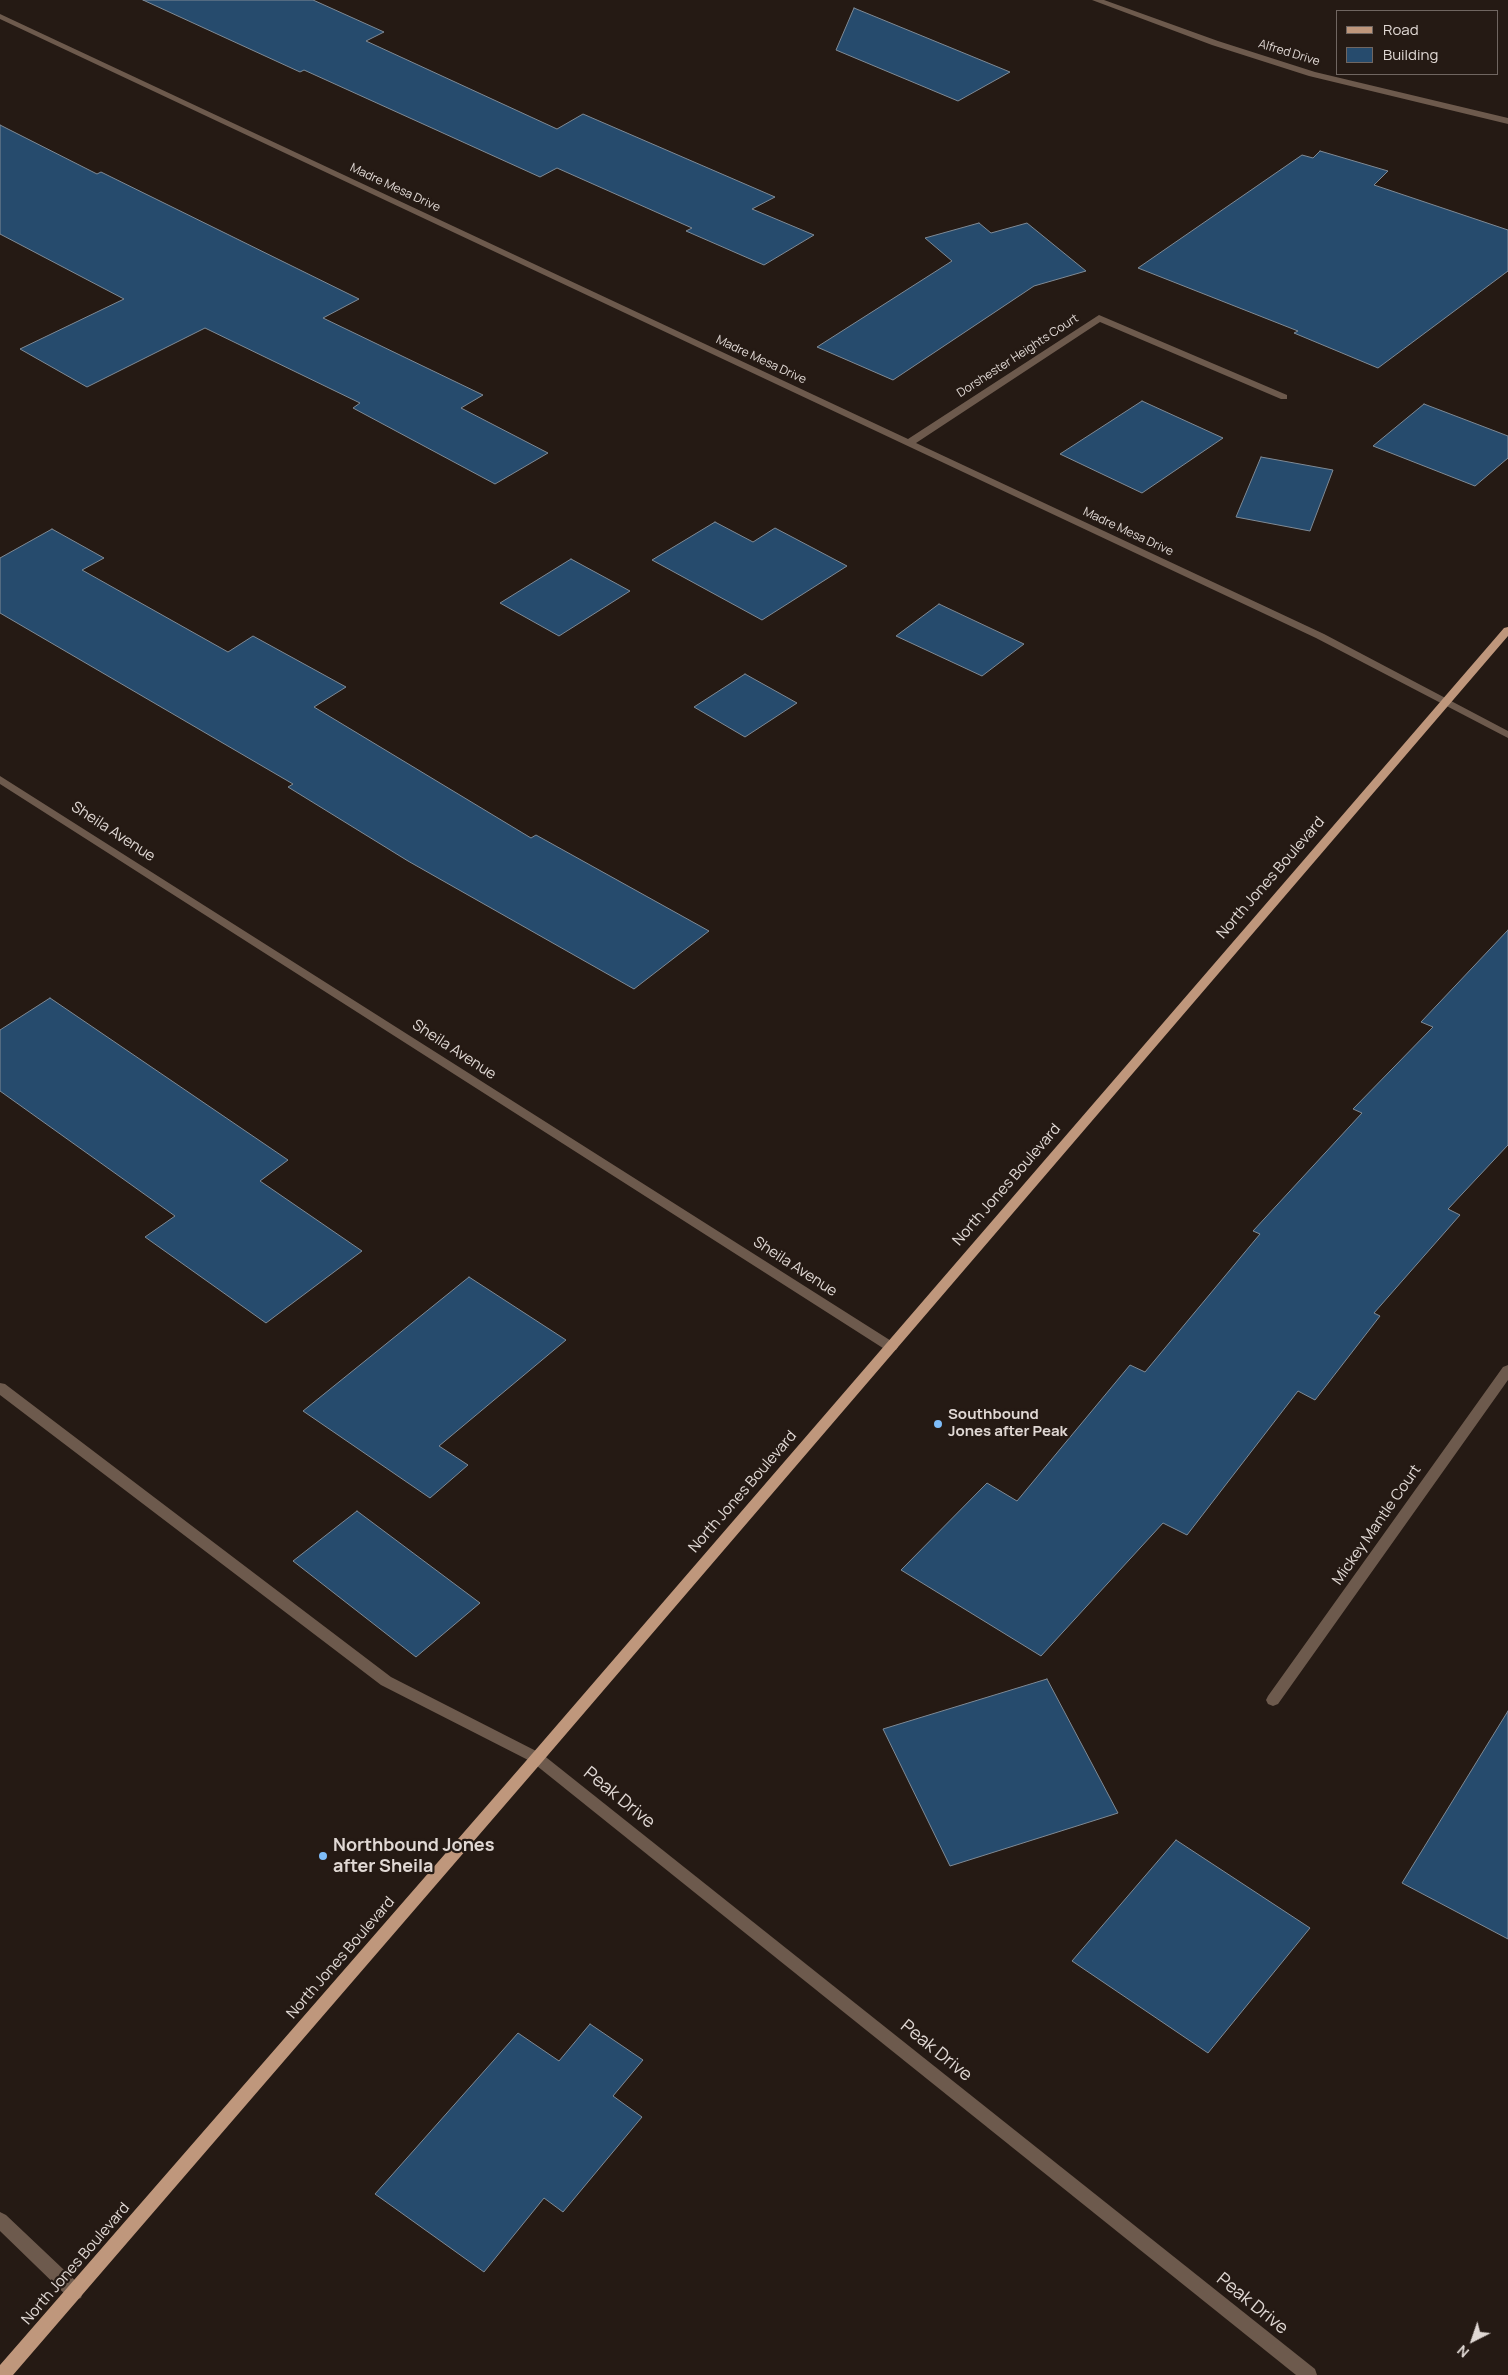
<!DOCTYPE html>
<style>
body{margin:0}
#map{position:relative;width:1508px;height:2375px;overflow:hidden;background:#251a14;font-family:Manrope,sans-serif}
canvas{display:block}
.legend{position:absolute;left:1336px;top:10px;width:162px;height:65px;box-sizing:border-box;background:#251a14;border:1px solid #706661;margin:0;padding:6px 9px;list-style:none;font-size:15px;color:#e0d8d4}
.legend li{display:flex;align-items:center;gap:10px;height:25px}
.legend b{width:25px;border:1px solid #706661}
.north{position:absolute;left:1448px;top:2315px;width:50px;height:50px;-webkit-text-stroke:4px #251a14;paint-order:stroke;rotate:221deg;font-size:14px;font-weight:700;line-height:20px;text-align:center;color:#e0d8d4}
.north::after{content:'';display:block;margin:auto;width:18px;height:22px;background:#e0d8d4;clip-path:polygon(50% 0,100% 100%,50% 72%,0 100%)}
</style>
<div id="map">
<canvas width="1508" height="2375"></canvas>
<ul class="legend">
<li><b style="height:6px;background:#bf977c"></b>Road</li>
<li><b style="height:14px;background:#264b6d"></b>Building</li>
</ul>
<div class="north">N</div>
</div>
<script>
const g = document.querySelector('canvas').getContext('2d');
g.lineJoin = 'round';
function fillPath(path, color) {
  g.fillStyle = color;
  g.fill(path, 'evenodd');
}
function toPath(rows) {
  const path = new Path2D();
  for (const r of rows) {
    path.moveTo(r[0], r[1]);
    for (let i = 2; i < r.length; i += 2) path.lineTo(r[i], r[i + 1]);
  }
  return path;
}
function trace(path, color, width, dash) {
  g.strokeStyle = color;
  g.lineWidth = width;
  g.lineCap = dash ? 'butt' : 'round';
  g.setLineDash(dash || []);
  g.stroke(path);
}
function drawText(font, color, halo, rows, align = 'center') {
  g.font = font + ' Manrope,sans-serif';
  g.lineWidth = 4.5;
  g.setLineDash([]);
  g.textBaseline = 'middle';
  g.strokeStyle = halo;
  g.fillStyle = color;
  for (const [text, x, y, turn = 0] of rows) {
    g.save();
    g.translate(x, y);
    g.rotate((+turn || 0) * Math.PI / 180);
    g.textAlign = isNaN(turn) ? turn : align;
    if (halo) g.strokeText(text, 0, 0);
    g.fillText(text, 0, 0);
    g.restore();
  }
}
const building = toPath([
 [143,0,313,0,384,32,366,41,557,129,583,114,775,197,752,209,814,235,764,265,686,231,692,228,557,168,540,177,304,70,300,72,143,0],
 [854,8,1010,72,958,101,836,50,854,8],
 [0,125,97,174,101,172,359,299,323,318,483,395,461,408,548,453,495,484,353,408,360,403,205,328,87,387,20,349,124,299,0,234,0,125],
 [1320,151,1388,171,1374,185,1508,230,1508,271,1378,368,1294,333,1298,331,1138,268,1302,155,1313,158,1320,151],
 [979,223,991,233,1027,223,1086,271,1034,286,893,380,817,347,952,261,925,238,979,223],
 [1142,401,1223,438,1142,493,1060,454,1142,401],
 [1424,404,1508,436,1508,458,1475,486,1373,446,1424,404],
 [1261,457,1333,470,1310,531,1236,517,1261,457],
 [715,522,753,542,775,528,847,566,762,620,652,560,715,522],
 [52,529,104,558,82,570,228,652,253,636,346,687,314,707,531,838,536,835,709,931,634,989,408,861,288,787,293,784,0,613,0,558,52,529],
 [571,559,630,591,559,636,500,603,571,559],
 [939,604,1024,644,982,676,896,636,939,604],
 [745,674,797,703,745,737,694,707,745,674],
 [1508,930,1508,1145,1448,1209,1460,1215,1374,1313,1380,1316,1315,1400,1298,1391,1187,1535,1163,1523,1041,1656,901,1570,987,1483,1017,1501,1130,1365,1145,1372,1260,1234,1253,1231,1362,1113,1353,1109,1433,1027,1421,1022,1508,930],
 [50,998,288,1160,260,1181,362,1251,266,1323,145,1237,175,1216,0,1091,0,1030,50,998],
 [469,1277,566,1340,439,1446,468,1465,430,1498,303,1411,469,1277],
 [357,1511,480,1603,416,1657,293,1561,357,1511],
 [1047,1679,1118,1813,950,1866,883,1729,1047,1679],
 [1508,1711,1508,1939,1402,1883,1508,1711],
 [1176,1840,1310,1928,1208,2053,1072,1961,1176,1840],
 [590,2024,643,2060,613,2096,642,2117,563,2212,544,2198,484,2272,375,2194,518,2033,559,2061,590,2024]
]);
const service = toPath([
 [0,1383,5,1384,391,1677,542,1754,544,1758,542,1762,537,1764,532,1762,381,1685,0,1395,0,1383]
]);
const minor = toPath([
 [1092,0,1104,0,1218,41,1315,72,1508,118,1508,124,1309,76,1212,45,1092,0],
 [0,14,908,439,1099,315,1287,395,1287,399,1281,399,1100,322,916,443,1324,634,1508,731,1508,738,1316,638,0,19,0,14],
 [0,776,896,1344,898,1347,896,1350,886,1350,0,784,0,776],
 [1508,1365,1508,1380,1278,1704,1273,1706,1268,1704,1266,1700,1268,1696,1503,1367,1508,1365],
 [0,2212,6,2215,81,2286,83,2292,81,2298,75,2300,69,2298,0,2231,0,2212]
]);
const tertiary = toPath([
 [537,1752,542,1754,1315,2369,1317,2375,1296,2375,532,1762,530,1758,532,1754,537,1752]
]);
const primary = toPath([
 [1508,627,1508,636,542,1762,13,2375,0,2375,0,2365,532,1754,1504,628,1508,627]
]);
const markers = [
 [938,1424,5,"#7ebdf9"],
 [323,1856,5,"#7ebdf9"]
];
const farStreetnames = [
 ["Alfred Drive",1289,53,17],
 ["Madre Mesa Drive",395,188,25],
 ["Dorshester Heights Court",1018,356,-33],
 ["Madre Mesa Drive",761,360,25],
 ["Madre Mesa Drive",1128,532,25]
];
const streetNames = [
 ["Sheila Avenue",113,832,33],
 ["North Jones Boulevard",1271,878,-49],
 ["Sheila Avenue",454,1050,33],
 ["North Jones Boulevard",1007,1185,-49],
 ["Sheila Avenue",795,1267,33],
 ["North Jones Boulevard",743,1492,-49],
 ["Mickey Mantle Court",1377,1525,-55],
 ["North Jones Boulevard",341,1958,-49],
 ["North Jones Boulevard",76,2264,-49]
];
const poiNames = [
 ["Southbound",948,1415],
 ["Jones after Peak",948,1432]
];
const nearStreetnames = [
 ["Peak Drive",619,1798,39],
 ["Peak Drive",936,2051,39],
 ["Peak Drive",1252,2304,39]
];
const nearPoinames = [
 ["Northbound Jones",333,1846],
 ["after Sheila",333,1867]
];
fillPath(building, '#264b6d');
trace(building, '#7f8a95', 1);
fillPath(service, '#6d5a4d');
fillPath(minor, '#6d5a4d');
fillPath(tertiary, '#6d5a4d');
fillPath(primary, '#bf977c');
for (const [x, y, r, color] of markers) {
  const dot = new Path2D();
  dot.arc(x, y, r, 0, 2 * Math.PI);
  g.fillStyle = color;
  g.fill(dot);
  trace(dot, '#251a14', 2);
}
drawText('12px', '#e0d8d4', '#251a14', farStreetnames);
drawText('15px', '#e0d8d4', '#251a14', streetNames);
drawText('bold 15px', '#e0d8d4', '#251a14', poiNames, 'left');
drawText('18px', '#e0d8d4', '#251a14', nearStreetnames);
drawText('bold 18px', '#e0d8d4', '#251a14', nearPoinames, 'left');
</script>
